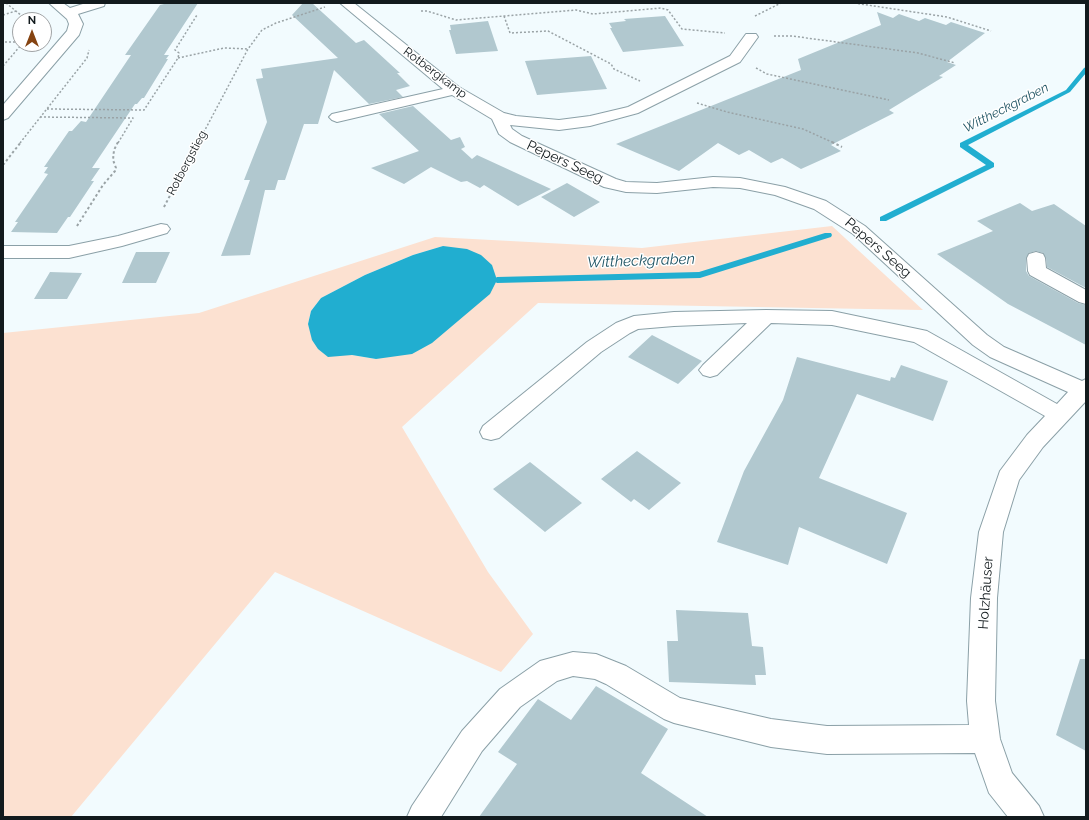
<!DOCTYPE html>
<meta charset="utf-8">
<style>
body{margin:0}
#map{position:relative;width:1089px;height:820px;overflow:hidden;background:#f2fbfe;font-family:Raleway,sans-serif}
canvas{display:block}
.frame{position:absolute;inset:0;border:4px solid #121a1d;pointer-events:none}
.north{position:absolute;left:12px;top:12px;width:40px;height:40px;box-sizing:border-box;background:#fff;border:1px solid #a0a3a5;border-radius:50%;rotate:0deg;font-size:11px;font-weight:700;line-height:16px;text-align:center;color:#121a1d}
.north::after{content:'';display:block;margin:auto;width:14px;height:18px;background:#854311;clip-path:polygon(50% 0,100% 100%,50% 72%,0 100%)}
</style>
<div id="map">
<canvas width="1089" height="820"></canvas>
<div class="frame"></div>
<div class="north">N</div>
</div>
<script>
const g = document.querySelector('canvas').getContext('2d');
g.lineJoin = 'round';
function fillPath(path, color) {
  g.fillStyle = color;
  g.fill(path, 'evenodd');
}
function toPath(rows) {
  const path = new Path2D();
  for (const r of rows) {
    path.moveTo(r[0], r[1]);
    for (let i = 2; i < r.length; i += 2) path.lineTo(r[i], r[i + 1]);
  }
  return path;
}
function trace(path, color, width, dash) {
  g.strokeStyle = color;
  g.lineWidth = width;
  g.lineCap = dash ? 'butt' : 'round';
  g.setLineDash(dash || []);
  g.stroke(path);
}
function drawText(font, color, halo, rows, align = 'center') {
  g.font = font + ' Raleway,sans-serif';
  g.lineWidth = 3;
  g.setLineDash([]);
  g.textBaseline = 'middle';
  g.strokeStyle = halo;
  g.fillStyle = color;
  for (const [text, x, y, turn = 0] of rows) {
    g.save();
    g.translate(x, y);
    g.rotate((+turn || 0) * Math.PI / 180);
    g.textAlign = isNaN(turn) ? turn : align;
    if (halo) g.strokeText(text, 0, 0);
    g.fillText(text, 0, 0);
    g.restore();
  }
}
const green = toPath([
 [832,226,923,310,538,303,402,427,488,572,533,634,501,672,275,572,71,817,3,817,3,333,199,313,435,237,642,248],
 [443,246,376,359,352,355,308,324,311,311,321,298,365,275,413,255]
]);
const water = toPath([
 [443,246,467,249,481,255,492,265,497,280,490,294,432,343,412,354,376,359,352,355,328,357,318,349,312,340,308,324,311,311,321,298,365,275,413,255]
]);
const stream = toPath([
 [1086,67,1086,73,1070,92,968,145,994,163,994,167,886,221,880,221,880,217,986,165,960,147,960,143,1066,90,1084,68,1086,67],
 [825,233,831,233,832,235,831,237,700,278,497,283,493,280,497,277,699,272,825,233]
]);
const building = toPath([
 [168,3,198,3,164,55,169,55,166,59,168,59,144,98,142,98,137,104,135,104,92,168,100,168,91,181,94,181,70,217,68,217,57,233,11,232,18,222,15,222,48,174,44,173,48,167,44,167,69,131,72,131,81,121,86,122,131,55,125,55,160,5],
 [303,3,312,3,356,43,364,40,400,73,397,73,410,86,396,90,403,97,369,104,334,70,318,124,304,124,285,180,278,180,275,190,265,190,250,255,221,256,250,180,244,180,267,122,256,79,263,78,261,69,338,58,292,15],
 [877,12,893,18,899,14,919,21,925,18,946,25,951,22,985,33,947,62,956,65,939,76,943,77,889,110,894,113,831,145,841,151,801,169,782,158,771,163,749,150,739,155,718,143,679,171,616,144,801,70,798,59,881,25],
 [665,16,684,46,623,52,610,28,612,28,609,23,626,21,624,19],
 [488,21,498,51,456,54,449,30,451,30,450,25],
 [591,56,607,89,537,95,525,61],
 [413,106,451,140,460,137,465,147,461,149,472,159,477,155,551,189,518,206,484,185,480,188,467,181,461,182,431,167,404,184,371,168,419,151,379,114],
 [567,183,600,202,574,217,541,197],
 [1020,203,1032,211,1054,204,1086,226,1086,288,1047,267,1046,258,1043,253,1036,251,1029,253,1026,258,1026,271,1029,276,1078,303,1086,305,1086,345,1008,304,937,254,993,231,977,221],
 [136,252,170,252,156,283,122,283],
 [50,272,82,273,67,299,34,299],
 [652,335,702,361,678,384,628,357],
 [797,357,890,381,891,377,895,378,901,365,948,381,933,421,857,394,819,478,907,513,887,564,799,527,788,565,717,542,744,471,783,400],
 [637,451,681,483,649,510,634,499,631,502,601,479],
 [530,462,582,503,545,532,493,489],
 [676,610,748,613,752,646,763,647,766,675,755,675,756,685,669,682,667,641,678,641],
 [1080,659,1086,659,1086,751,1056,735],
 [596,686,668,729,641,773,708,817,479,817,517,764,498,752,538,699,571,720]
]);
const pathFar1 = toPath([
 [6,3,27,20],
 [854,3,947,17,991,31],
 [421,11,427,11,456,20,576,10,593,14,661,8,668,10,682,29,725,33],
 [3,15,16,11],
 [504,16,510,33,548,31,611,64,614,69,640,81],
 [755,16,781,3],
 [774,36,792,36,918,53,955,63],
 [5,42,20,42],
 [178,58,224,48,248,49],
 [3,66,22,44],
 [756,68,767,74,889,100],
 [697,103,727,112,803,129,834,143],
 [47,109,144,110,178,58,179,53,175,50,197,15],
 [40,117,133,118,118,143],
 [20,143,87,58,89,50],
 [198,143,248,49,262,30,276,23,325,7]
]);
const path = toPath([
 [832,142,842,147],
 [3,165,21,142],
 [164,207,198,142],
 [77,226,103,185,115,171,116,168,113,160,114,150,118,142]
]);
const minor = toPath([
 [49,3,63,3,70,8,86,3,105,3,104,6,78,14,83,24,79,35,8,118,3,120,3,105,67,31,69,24,67,19,49,3],
 [340,3,354,3,459,87,504,113,516,116,559,120,590,116,628,107,730,56,746,34,756,34,758,37,740,62,638,113,590,126,559,130,510,125,512,129,522,136,616,179,626,182,657,183,713,177,740,178,785,187,826,201,865,226,987,335,1004,347,1082,381,1086,379,1086,401,1043,447,1019,480,1003,532,997,598,995,701,1000,739,1012,773,1039,806,1044,817,1008,817,989,793,975,753,827,754,771,747,674,723,664,719,606,684,595,679,573,676,557,681,520,707,482,751,441,817,407,817,412,806,462,731,500,689,540,661,573,652,596,654,626,666,680,698,771,719,827,726,969,725,967,701,971,598,979,532,1000,471,1027,435,1045,416,914,342,832,325,771,323,717,375,710,377,703,375,699,370,703,365,747,323,674,326,638,329,630,333,601,352,499,438,491,440,483,438,480,432,483,426,587,342,616,323,634,316,674,312,766,310,832,311,927,331,1057,404,1068,392,990,357,973,345,853,234,814,209,775,195,740,188,713,187,657,193,626,192,604,187,510,142,499,134,492,119,452,95,337,122,332,120,329,117,332,114,443,89,340,3],
 [161,224,167,225,170,229,167,233,122,246,69,258,3,258,3,246,69,246,118,236,161,224],
 [1036,252,1043,254,1045,258,1046,268,1086,290,1086,304,1079,302,1030,275,1028,271,1027,258,1029,254,1036,252]
]);
const farStreetnames = [
 ["Rotbergkamp",435,73,37],
 ["Rotbergstieg",187,163,-62]
];
const farWaternames = [
 ["Wittheckgraben",1006,108,-27]
];
const streetNames = [
 ["Pepers Seeg",565,162,25],
 ["Pepers Seeg",878,248,41],
 ["Holzhäuser",986,593,-86]
];
const waterNames = [
 ["Wittheckgraben",641,261,-2]
];
fillPath(green, '#fce1d1');
fillPath(water, '#21aed0');
fillPath(stream, '#21aed0');
fillPath(building, '#b1c8cf');
trace(minor, '#8ba0a7', 2);
trace(pathFar1, '#9aa3a6', 1.5, [2, 2]);
trace(path, '#9aa3a6', 2, [2.5, 2.5]);
fillPath(minor, '#fff');
drawText('12px', '#121a1d', '#fff', farStreetnames);
drawText('italic 13px', '#225665', '#fff', farWaternames);
drawText('14px', '#121a1d', '#fff', streetNames);
drawText('italic 15px', '#225665', '#fff', waterNames);
</script>
